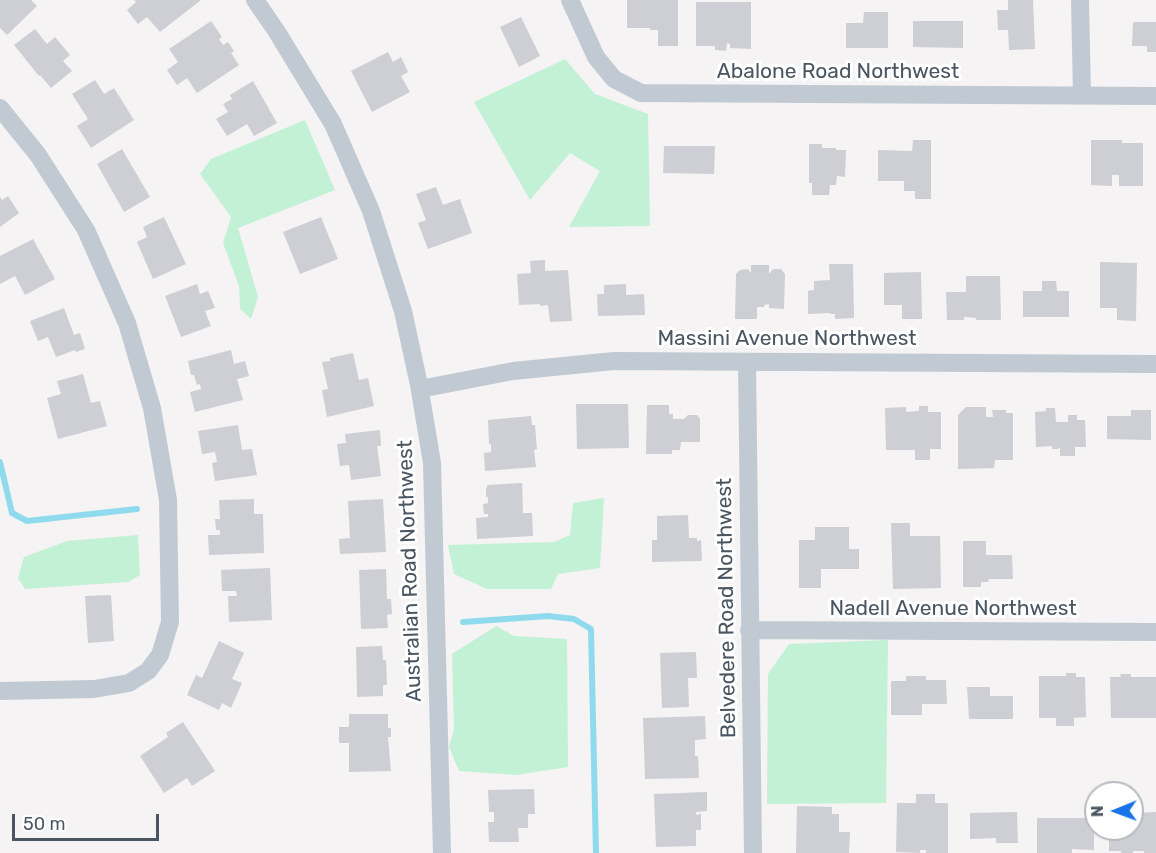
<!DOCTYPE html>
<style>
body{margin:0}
#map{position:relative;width:1156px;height:853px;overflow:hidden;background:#f5f3f3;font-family:Rubik,sans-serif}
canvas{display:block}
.north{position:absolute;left:1084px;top:781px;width:60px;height:60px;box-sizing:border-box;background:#fff;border:2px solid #b7bbc0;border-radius:50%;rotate:269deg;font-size:16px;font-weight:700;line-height:24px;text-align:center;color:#4a5661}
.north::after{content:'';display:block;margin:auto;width:21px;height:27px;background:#1a73e8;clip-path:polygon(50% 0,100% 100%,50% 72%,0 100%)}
.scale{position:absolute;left:12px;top:814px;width:147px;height:27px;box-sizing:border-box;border:3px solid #4a5661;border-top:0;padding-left:8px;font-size:18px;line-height:21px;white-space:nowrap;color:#4a5661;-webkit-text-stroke:4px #fff;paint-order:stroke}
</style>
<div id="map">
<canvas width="1156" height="853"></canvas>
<div class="north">N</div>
<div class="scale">50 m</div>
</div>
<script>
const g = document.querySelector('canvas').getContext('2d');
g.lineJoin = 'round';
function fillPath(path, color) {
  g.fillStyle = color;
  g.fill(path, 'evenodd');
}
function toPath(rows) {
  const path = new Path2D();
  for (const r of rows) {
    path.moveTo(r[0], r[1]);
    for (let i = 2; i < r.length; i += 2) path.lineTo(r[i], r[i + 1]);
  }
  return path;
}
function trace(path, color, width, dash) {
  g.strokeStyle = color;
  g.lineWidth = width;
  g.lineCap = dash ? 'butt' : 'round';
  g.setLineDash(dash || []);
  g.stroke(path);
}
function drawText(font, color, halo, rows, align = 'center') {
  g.font = font + ' Rubik,sans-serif';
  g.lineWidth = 6;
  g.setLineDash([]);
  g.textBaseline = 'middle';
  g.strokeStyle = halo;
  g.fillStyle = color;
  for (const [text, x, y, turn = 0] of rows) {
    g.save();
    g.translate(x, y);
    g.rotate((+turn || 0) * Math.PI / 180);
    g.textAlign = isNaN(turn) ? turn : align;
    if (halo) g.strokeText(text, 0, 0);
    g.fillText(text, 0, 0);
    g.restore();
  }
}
const green = toPath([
 [565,59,595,94,648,114,650,226,569,227,600,171,570,153,530,200,474,102],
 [305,120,335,190,238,228,258,297,251,319,240,309,239,286,223,243,231,217,200,174,211,159],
 [604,498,600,568,558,574,551,589,487,589,454,574,448,545,554,542,570,535,573,503],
 [138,535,140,575,128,582,25,589,18,578,24,557,67,541],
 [496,626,514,636,567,639,568,767,516,775,459,771,449,747,454,729,452,654],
 [888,640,886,803,767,804,768,674,789,644]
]);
const stream = toPath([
 [0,462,12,513,27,521,137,509],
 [463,622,548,616,574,619,591,629,596,853]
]);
const building = toPath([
 [0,0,31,0,37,6,7,35,0,28],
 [134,0,201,0,160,32,147,17,138,24,127,10,136,2],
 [627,0,678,0,678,46,658,46,658,30,650,30,650,28,627,28],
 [1008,0,1033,0,1035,49,1009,50,1008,30,998,30,997,10,1008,10],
 [696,2,751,2,751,49,730,48,730,44,727,43,726,51,715,50,715,46,696,46],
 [864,12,888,12,888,48,846,48,846,23,863,23],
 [521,17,540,56,519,67,500,27],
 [211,21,222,37,219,39,223,45,228,42,234,51,231,53,239,65,197,93,187,78,177,85,167,70,178,62,169,49],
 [913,21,963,21,963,48,913,47],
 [1133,22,1156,22,1156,52,1147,52,1147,46,1132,46],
 [35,29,47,44,55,37,70,55,63,61,72,71,51,88,40,75,39,76,14,45],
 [388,52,393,62,401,57,408,72,401,76,410,92,372,112,351,71],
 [95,80,104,94,114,88,134,120,91,148,77,126,88,119,72,94],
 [253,81,277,123,254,136,247,124,227,136,216,119,228,112,223,104,232,99,230,95],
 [913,140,931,140,931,199,915,199,915,191,904,191,904,181,878,181,878,150,912,151],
 [1091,140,1122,140,1122,143,1143,143,1143,186,1119,186,1119,175,1112,175,1112,186,1091,185],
 [809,144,822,144,822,148,836,148,836,150,846,150,845,177,837,176,836,185,830,185,829,195,812,195,812,183,809,183],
 [664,146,715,146,714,174,663,173],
 [122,149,150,197,124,212,97,164],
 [436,187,443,205,460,199,472,233,428,249,418,223,426,220,416,194],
 [8,196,19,213,0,227,0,197,2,200],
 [164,217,186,264,153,279,137,242,147,237,143,227],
 [321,217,338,259,300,274,283,232],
 [33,239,55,279,25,295,15,276,0,284,0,256],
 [545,260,545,271,568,270,572,321,550,322,548,305,540,306,540,304,519,305,517,274,531,273,530,261],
 [1100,262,1137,263,1136,321,1117,320,1117,308,1100,308],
 [829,264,853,264,854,318,835,319,835,314,830,314,830,313,808,314,808,291,814,290,814,281,830,280],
 [751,265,769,265,769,274,773,269,781,269,785,274,784,309,769,308,769,304,764,305,764,307,757,307,757,319,735,319,736,274,740,270,748,269,751,273],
 [921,272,922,319,902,319,902,305,884,305,884,273],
 [966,276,1000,276,1001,320,976,320,976,318,964,317,964,320,947,320,946,292,966,292],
 [1042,281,1056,281,1057,291,1069,291,1069,317,1023,317,1023,291,1042,291],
 [197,284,200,294,208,291,215,308,205,311,211,326,181,337,165,296],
 [626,284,626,295,644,294,645,315,598,316,597,294,604,294,604,285],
 [64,308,74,335,80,333,85,349,76,352,75,350,56,357,48,337,38,341,30,321],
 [231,350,234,364,245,361,249,376,237,379,243,400,195,412,190,392,201,389,200,384,197,385,194,375,191,375,188,361],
 [353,353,359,380,368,378,374,406,327,417,322,390,328,389,322,362,330,361,330,358],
 [83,374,91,403,100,401,107,426,58,439,47,398,61,394,57,381],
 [576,404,628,404,629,448,577,449],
 [647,405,669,405,669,414,673,414,673,419,684,419,688,415,697,415,700,419,700,442,681,442,680,450,672,450,672,454,646,454],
 [919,406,928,406,928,412,941,412,941,449,930,449,930,460,915,460,915,450,886,450,885,408,906,407,906,412,919,411],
 [966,407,986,407,986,417,993,417,992,410,1006,410,1006,413,1013,413,1013,460,995,460,994,468,958,469,958,415],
 [1046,408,1055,408,1056,422,1068,422,1068,415,1077,415,1077,420,1085,420,1086,447,1075,447,1075,456,1060,456,1060,447,1058,449,1052,449,1052,446,1036,447,1035,412,1046,411],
 [1131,410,1151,410,1151,440,1107,439,1107,416,1131,416],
 [531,416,532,425,535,425,537,449,534,450,536,467,485,471,484,453,491,452,491,444,489,444,488,420],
 [238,425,242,450,252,449,257,475,215,481,212,463,217,462,215,452,202,454,198,431],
 [380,430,381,446,377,446,381,476,351,480,349,465,340,466,337,444,346,443,345,434],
 [522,483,523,513,532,513,533,536,477,539,476,518,488,517,488,514,484,514,483,504,488,503,488,497,486,497,486,489,487,488,487,485],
 [254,499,254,514,263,514,264,553,209,555,208,535,220,535,220,530,216,530,215,519,220,519,219,500],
 [383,499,386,552,340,554,339,539,350,538,348,501],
 [688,515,689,538,697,538,697,541,701,540,702,561,652,562,652,540,657,540,657,516],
 [891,523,910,523,910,536,940,536,941,588,893,589],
 [815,527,849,527,849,549,859,549,859,569,821,569,821,588,799,588,799,540,815,540],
 [963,541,986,541,986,555,1012,555,1013,579,989,579,988,582,981,582,981,587,963,587],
 [270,568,272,620,229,622,228,596,237,596,236,591,222,591,221,570],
 [386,569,387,599,391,599,392,614,387,615,388,628,361,629,359,570],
 [111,595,114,641,88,643,85,596],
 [219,641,244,653,232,679,242,683,231,708,222,703,219,710,187,695,196,675,202,678],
 [382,646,383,660,386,660,387,685,383,685,383,696,357,697,356,647],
 [696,652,697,678,688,678,689,707,662,708,660,653],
 [1066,673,1076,673,1076,677,1085,677,1086,717,1074,718,1074,726,1056,726,1056,718,1039,718,1039,676,1066,676],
 [1120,674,1131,674,1131,677,1156,677,1156,718,1111,718,1110,677,1121,677],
 [906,676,926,676,926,680,946,680,947,704,922,704,922,715,891,715,891,681,906,681],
 [967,687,990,687,990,696,1013,696,1013,719,969,719],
 [349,714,388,714,388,728,391,728,391,737,388,737,391,771,349,772,349,743,339,743,339,727,349,727],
 [705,716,706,739,695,740,695,756,698,756,699,778,645,779,643,718],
 [183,722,215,771,192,786,187,778,164,793,140,756,168,737,166,733],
 [534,789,535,814,528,814,528,828,518,828,519,842,489,842,488,822,494,822,494,812,489,812,488,790],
 [707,792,707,811,696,812,696,815,701,814,701,830,696,830,696,846,656,847,654,794],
 [916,794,935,794,935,803,948,803,948,853,926,853,926,850,920,850,920,853,896,852,897,803,916,803],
 [1132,802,1135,802,1136,813,1156,812,1156,853,1144,853,1144,851,1133,851,1133,853,1121,853,1121,851,1109,851,1109,829,1132,829],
 [797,806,832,807,832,814,839,814,839,832,850,832,849,853,796,853],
 [1017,812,1018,843,996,843,996,838,970,839,970,813],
 [1037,818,1094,818,1094,850,1072,849,1072,853,1037,853]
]);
const street = toPath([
 [255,0,277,32,333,124,371,211,403,311,419,385,432,463,442,853],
 [570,0,596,57,614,79,641,93,1156,96],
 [1080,0,1082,95],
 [0,108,38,155,86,230,127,323,152,408,168,500,170,622,160,655,148,671,129,683,94,689,0,691],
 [747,362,753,853],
 [420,389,513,371,614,361,1156,364],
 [749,630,1156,632]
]);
const streetNames = [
 ["Abalone Road Northwest",838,72],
 ["Massini Avenue Northwest",787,339],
 ["Australian Road Northwest",410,571,-92],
 ["Belvedere Road Northwest",727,608,-91],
 ["Nadell Avenue Northwest",953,609]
];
fillPath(green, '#c3f1d5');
trace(stream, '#90daee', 6);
fillPath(building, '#cdcfd5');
trace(street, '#c1cad2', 18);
drawText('21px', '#4a5661', '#fff', streetNames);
</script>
